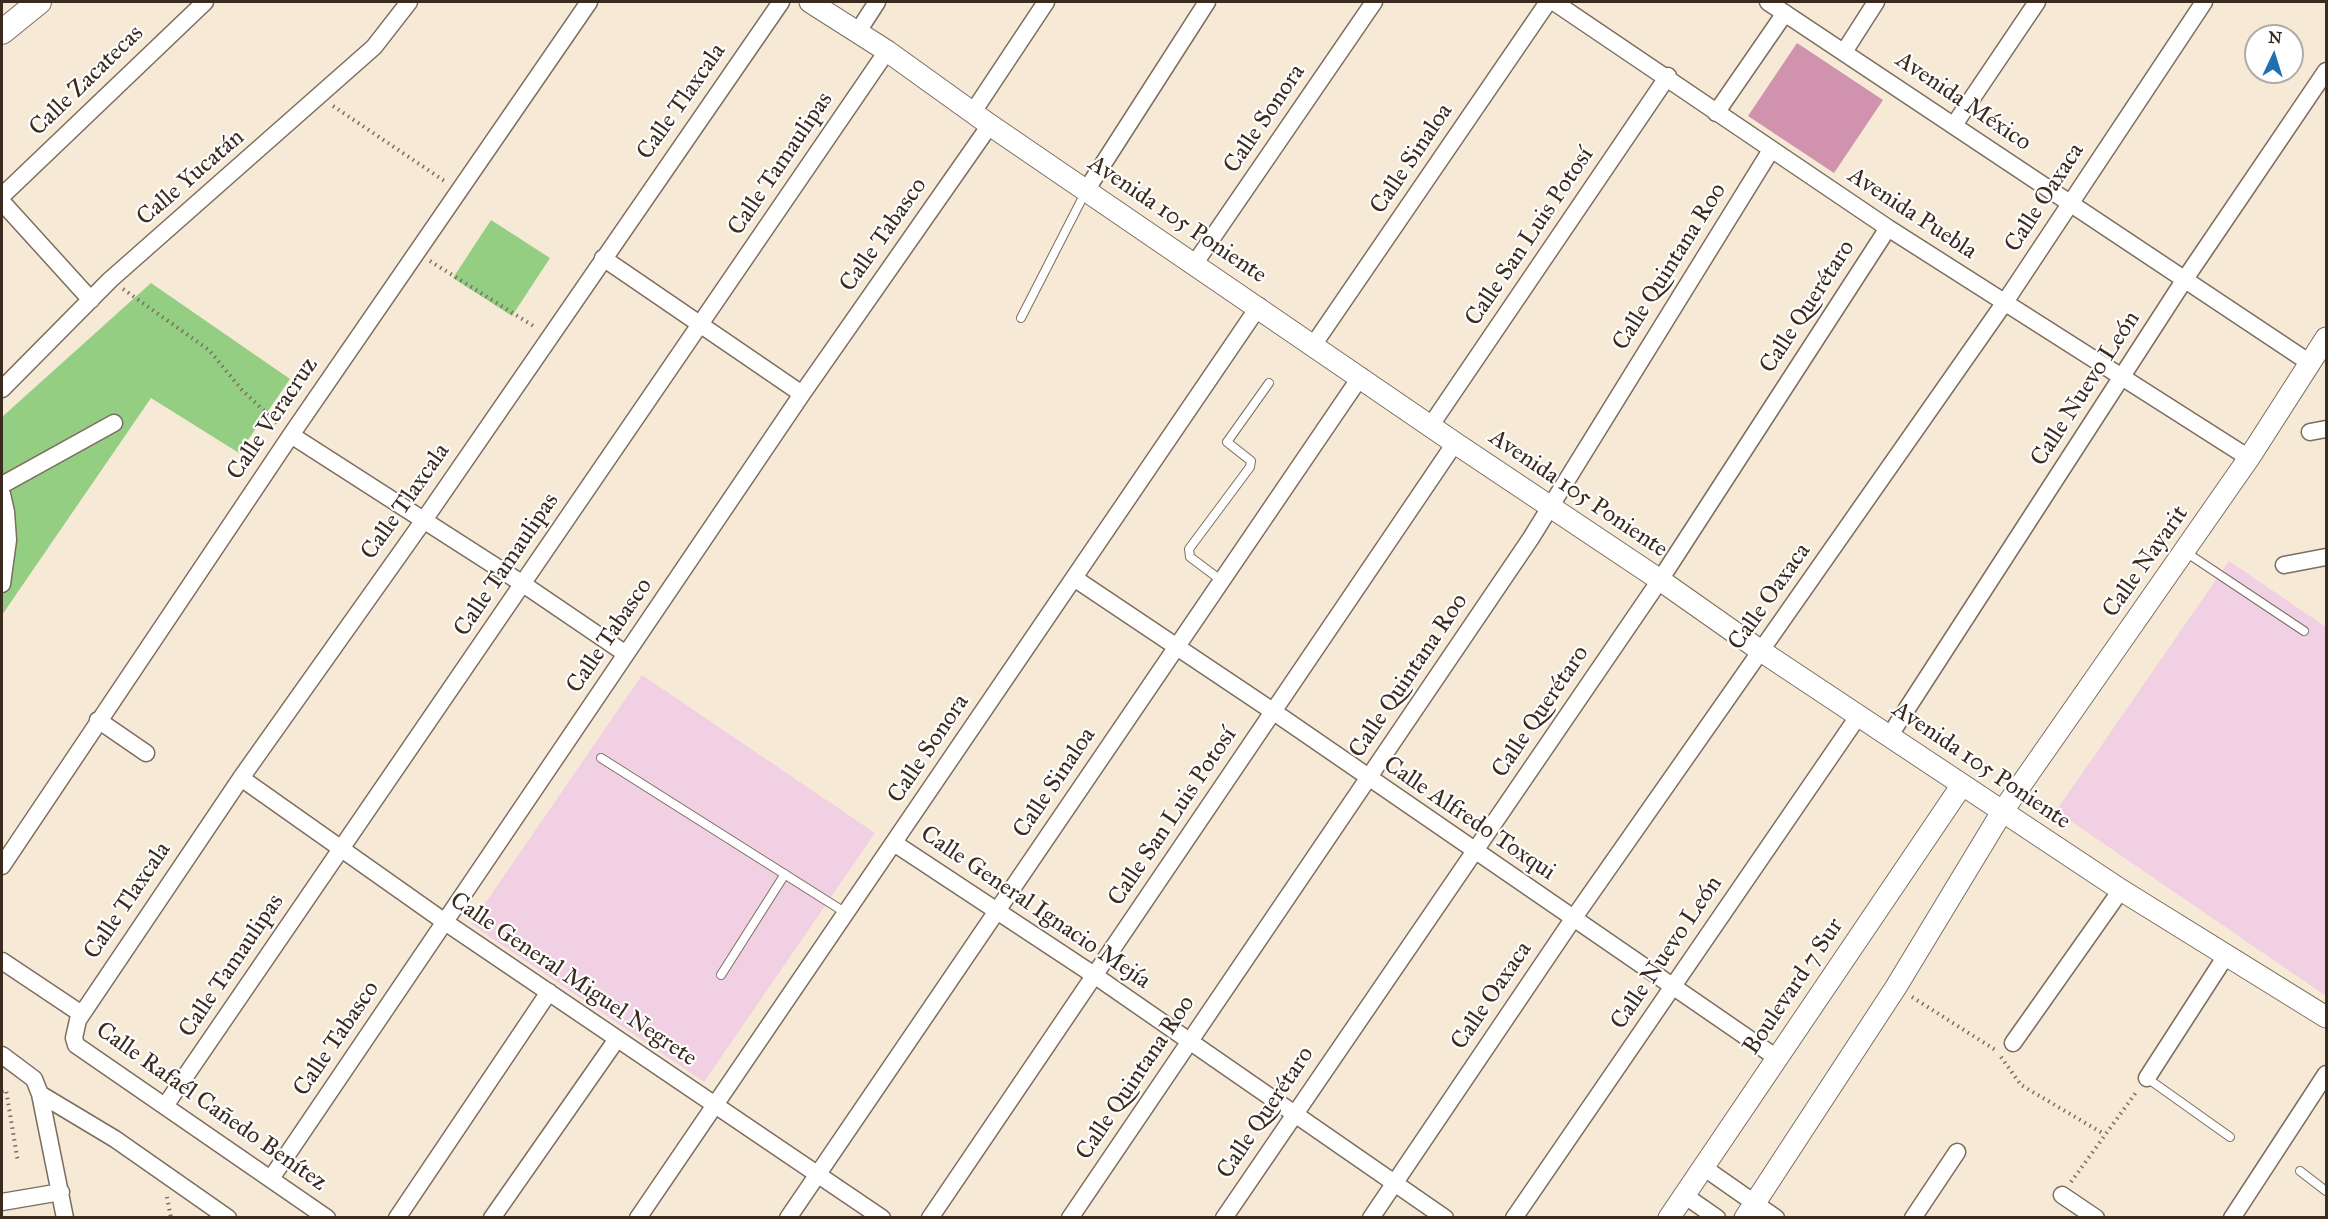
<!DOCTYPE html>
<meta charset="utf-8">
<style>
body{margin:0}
#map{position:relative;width:2328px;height:1219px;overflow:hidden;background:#f6ead7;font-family:"IM FELL Great Primer",serif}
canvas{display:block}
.frame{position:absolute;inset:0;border:3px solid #3b2a1e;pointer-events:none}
.north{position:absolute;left:2244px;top:24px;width:60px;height:60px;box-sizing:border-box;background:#fff;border:2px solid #b1aaa5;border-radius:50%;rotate:4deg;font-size:16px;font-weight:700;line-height:24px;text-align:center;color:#3b2a1e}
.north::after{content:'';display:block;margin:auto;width:21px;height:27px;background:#1f6fb2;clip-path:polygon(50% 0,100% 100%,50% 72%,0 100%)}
</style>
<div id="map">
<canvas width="2328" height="1219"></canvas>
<div class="frame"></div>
<div class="north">N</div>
</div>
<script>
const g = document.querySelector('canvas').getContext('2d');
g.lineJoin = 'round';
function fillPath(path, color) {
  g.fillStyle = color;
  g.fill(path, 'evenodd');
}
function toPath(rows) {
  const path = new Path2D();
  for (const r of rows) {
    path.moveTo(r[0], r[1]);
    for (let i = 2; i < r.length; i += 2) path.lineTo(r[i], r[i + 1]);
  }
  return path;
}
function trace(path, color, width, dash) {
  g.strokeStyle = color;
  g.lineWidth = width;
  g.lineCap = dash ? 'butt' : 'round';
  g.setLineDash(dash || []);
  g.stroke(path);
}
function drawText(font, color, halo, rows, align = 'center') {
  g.font = font + ' "IM FELL Great Primer",serif';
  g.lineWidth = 4.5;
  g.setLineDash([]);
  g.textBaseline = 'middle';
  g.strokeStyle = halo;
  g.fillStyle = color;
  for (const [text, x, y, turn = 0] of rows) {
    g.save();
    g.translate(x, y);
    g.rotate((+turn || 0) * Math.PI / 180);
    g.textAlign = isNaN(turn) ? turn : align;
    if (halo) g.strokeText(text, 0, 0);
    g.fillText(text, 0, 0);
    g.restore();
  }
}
const built = toPath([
 [2229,561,2326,627,2326,996,2056,811],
 [642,675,875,833,704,1082,471,924]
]);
const green = toPath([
 [491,220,550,258,512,316,453,278],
 [151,283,290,379,239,453,151,398,2,615,2,417]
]);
const building = toPath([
 [1797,43,1883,100,1834,173,1748,116]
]);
const path = toPath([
 [333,106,446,182],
 [430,261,535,327],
 [123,289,209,350,242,390,279,425],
 [1912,997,1997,1051],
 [2001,1057,2021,1085,2104,1134],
 [2,1091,6,1090,18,1162],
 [2071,1182,2137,1091],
 [167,1197,171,1218]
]);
const service = toPath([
 [1021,318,1086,191],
 [2184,551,2304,631],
 [1222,581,1190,557,1189,549,1250,467,1251,461,1227,442,1269,383],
 [601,758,846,913],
 [721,975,785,874],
 [2147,1078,2230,1137],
 [2300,1171,2326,1191]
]);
const minor = toPath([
 [1554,2,1888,228,2249,458],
 [1768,2,2310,363],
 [857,33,877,2],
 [1844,52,1876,2],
 [973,112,1046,2],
 [1716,113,1785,13],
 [1954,125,2037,2],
 [1087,189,1207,2],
 [2,196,205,2],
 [2,202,91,300],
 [603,258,802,394],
 [1195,263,1374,2],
 [1314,344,1548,2],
 [2,389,110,280,374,47,409,2],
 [1431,425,1668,76],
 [2310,432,2326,429],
 [291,435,523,584,626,654],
 [2,485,114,423],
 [2,494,6,512,8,540,2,584],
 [2284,565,2326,557],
 [1074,578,1274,712,1777,1058],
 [98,720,146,753],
 [1890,735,2185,279,2326,71],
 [241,778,445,922,882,1218],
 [894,843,1094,975,1445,1218],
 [2,866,291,435,589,2],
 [2,961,80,1013],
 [2013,1043,2121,890],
 [2,1055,34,1079,40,1094,65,1218],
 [2147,1078,2227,954],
 [40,1094,115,1139,228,1218],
 [165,1106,887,51],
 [1703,1167,1776,1218],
 [272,1177,802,394,990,125],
 [1684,1195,1717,1218],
 [2062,1195,2096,1218],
 [2,1202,61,1192],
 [327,1218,76,1045,74,1038,78,1020,241,778,424,520,781,2],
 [397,1218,549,992],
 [492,1218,617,1039],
 [638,1218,1259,306],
 [788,1218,1361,376],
 [930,1218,1455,443],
 [1070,1218,1531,538,1771,150],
 [1224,1218,1660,580,1888,228],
 [1371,1218,1573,919,2005,302,2204,2],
 [1514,1218,1859,715],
 [1913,1218,1957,1152],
 [2232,1218,2326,1074]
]);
const tertiary = toPath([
 [810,2,887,51,990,125,1455,443,1660,580,1761,651,2121,890,2326,1017],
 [1669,1218,1962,785],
 [1745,1218,1896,987,2002,812,2249,458,2326,338]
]);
const secondary = toPath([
 [2,32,39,2]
]);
const streetNames = [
 ["Calle Zacatecas",87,81,-44],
 ["Calle Tlaxcala",682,102,-55],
 ["Avenida México",1963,102,34],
 ["Calle Sonora",1265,119,-56],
 ["Calle Sinaloa",1412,159,-56],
 ["Calle Tamaulipas",781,164,-56],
 ["Calle Yucatán",191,178,-41],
 ["Calle Oaxaca",2045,198,-57],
 ["Avenida Puebla",1912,214,33],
 ["Avenida 105 Poniente",1177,220,34],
 ["Calle Tabasco",884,235,-55],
 ["Calle San Luis Potosí",1530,237,-56],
 ["Calle Quintana Roo",1670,267,-58],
 ["Calle Querétaro",1808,307,-57],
 ["Calle Nuevo León",2086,389,-57],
 ["Calle Veracruz",273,419,-56],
 ["Avenida 105 Poniente",1578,494,34],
 ["Calle Tlaxcala",406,502,-55],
 ["Calle Nayarit",2146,562,-55],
 ["Calle Tamaulipas",507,565,-56],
 ["Calle Oaxaca",1770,597,-55],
 ["Calle Tabasco",610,636,-56],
 ["Calle Quintana Roo",1409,676,-56],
 ["Calle Querétaro",1541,712,-56],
 ["Calle Sonora",929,749,-56],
 ["Avenida 105 Poniente",1981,766,34],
 ["Calle Sinaloa",1055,783,-56],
 ["Calle San Luis Potosí",1173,817,-56],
 ["Calle Alfredo Toxqui",1469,819,34],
 ["Calle Tlaxcala",128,901,-56],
 ["Calle General Ignacio Mejía",1035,908,34],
 ["Calle Nuevo León",1667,953,-56],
 ["Calle Tamaulipas",232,966,-56],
 ["Calle General Miguel Negrete",573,980,34],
 ["Boulevard 7 Sur",1794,987,-56],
 ["Calle Oaxaca",1492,996,-56],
 ["Calle Tabasco",337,1039,-56],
 ["Calle Quintana Roo",1136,1078,-56],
 ["Calle Rafaél Cañedo Benítez",211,1107,35],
 ["Calle Querétaro",1266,1113,-56]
];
fillPath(built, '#f1d0e3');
fillPath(green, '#93ce82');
fillPath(building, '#d092ac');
trace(service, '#7c6d5f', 10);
trace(minor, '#7c6d5f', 19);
trace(tertiary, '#7c6d5f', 23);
trace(secondary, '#7c6d5f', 26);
trace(path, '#7c6d5f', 4, [1.5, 4.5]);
trace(service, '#fff', 8);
trace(minor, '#fff', 16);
trace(tertiary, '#fff', 21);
trace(secondary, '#fff', 24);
drawText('24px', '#3b2a1e', '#fff', streetNames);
</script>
